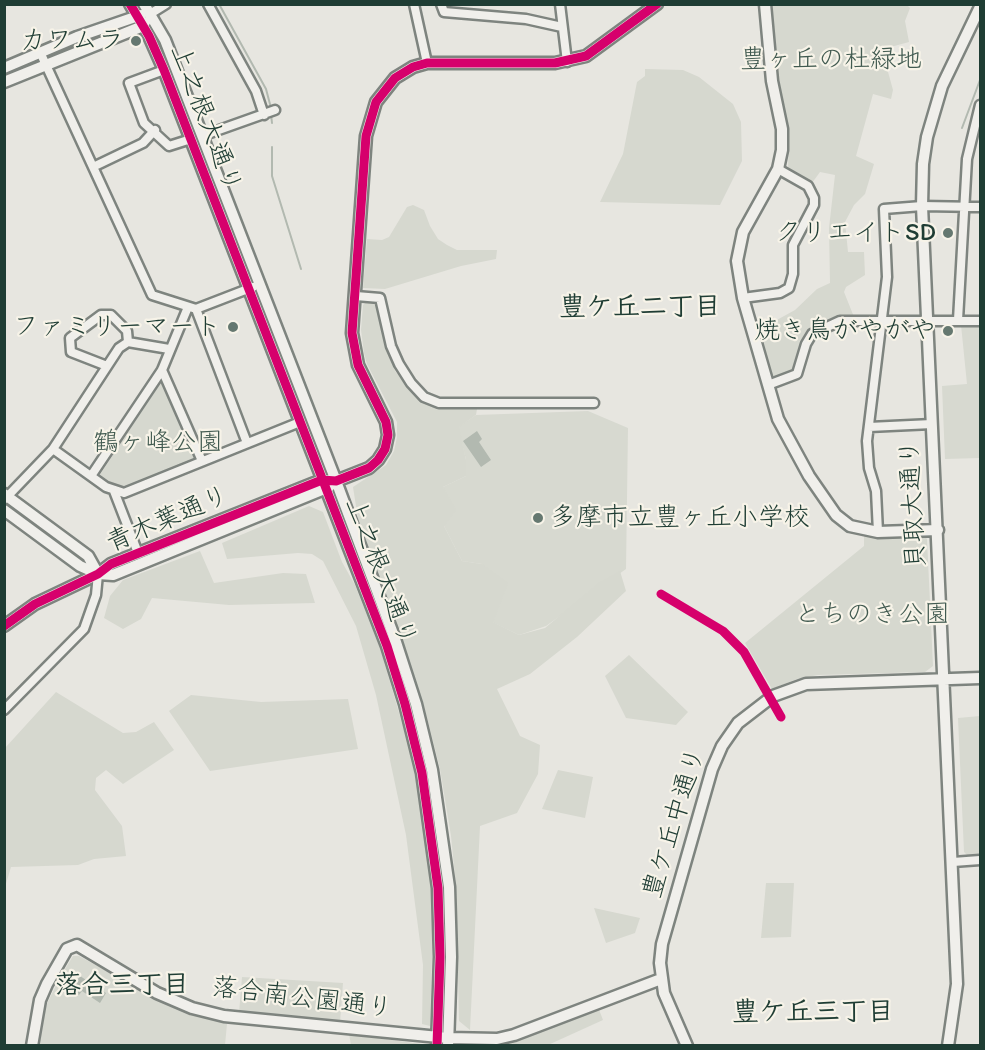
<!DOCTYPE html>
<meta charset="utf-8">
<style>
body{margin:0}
#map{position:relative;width:985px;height:1050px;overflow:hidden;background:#e7e6e0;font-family:Itim,sans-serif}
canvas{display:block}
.frame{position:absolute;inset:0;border:6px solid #1f3d34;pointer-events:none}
</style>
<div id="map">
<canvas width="985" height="1050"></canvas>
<div class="frame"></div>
</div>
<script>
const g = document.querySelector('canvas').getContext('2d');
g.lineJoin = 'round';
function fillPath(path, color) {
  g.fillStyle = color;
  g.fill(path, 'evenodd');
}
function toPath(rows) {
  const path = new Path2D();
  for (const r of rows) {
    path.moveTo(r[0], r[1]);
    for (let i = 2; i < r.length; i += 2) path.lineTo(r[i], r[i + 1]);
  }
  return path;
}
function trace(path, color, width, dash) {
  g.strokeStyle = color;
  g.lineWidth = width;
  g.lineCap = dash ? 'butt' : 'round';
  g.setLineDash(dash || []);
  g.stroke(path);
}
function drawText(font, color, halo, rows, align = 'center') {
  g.font = font + ' Itim,"Klee One",sans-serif';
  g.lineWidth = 4.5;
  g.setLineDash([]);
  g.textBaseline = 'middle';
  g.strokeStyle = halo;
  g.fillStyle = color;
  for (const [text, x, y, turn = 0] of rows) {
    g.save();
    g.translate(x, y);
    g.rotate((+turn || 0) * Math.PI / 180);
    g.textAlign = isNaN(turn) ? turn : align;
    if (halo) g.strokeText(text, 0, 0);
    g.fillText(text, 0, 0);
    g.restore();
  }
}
const built = toPath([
 [961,325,980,325,980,458,945,459,942,386,967,384],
 [588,411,628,428,626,569,546,626,519,635,492,622,482,564,462,561,444,526,443,487,466,476,466,460,458,427,476,415],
 [980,716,980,855,968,856,964,852,958,718],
 [73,956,79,956,174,1008,227,1024,225,1045,39,1046,46,1006,59,979]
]);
const green = toPath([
 [772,5,907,5,910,8,905,21,909,42,887,48,885,61,893,90,891,99,873,94,856,156,874,164,865,194,854,205,845,222,848,252,864,252,865,275,846,287,844,292,854,317,821,323,811,329,804,337,795,366,790,373,776,378,771,374,759,321,773,317,775,321,795,310,817,289,830,283,829,228,835,175,820,172,812,183,788,170,789,129,779,80],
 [645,69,683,70,699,77,733,104,741,122,742,161,720,205,600,202,623,154,637,82,645,76],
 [413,205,424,210,430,226,438,239,447,245,457,250,497,250,496,259,461,266,385,289,363,288,367,239,382,240,389,237,407,207],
 [367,301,378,306,384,337,395,371,419,400,435,408,477,409,476,415,459,427,466,460,466,476,443,487,456,510,444,526,462,561,482,564,508,583,493,622,519,635,545,628,600,582,620,571,626,591,577,637,530,674,497,689,520,736,540,745,538,774,517,813,480,826,470,1030,459,1021,456,886,451,836,440,769,423,702,358,519,353,487,386,465,394,451,397,437,397,422,367,364,364,353,361,330,363,305],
 [163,379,198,459,133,487,114,487,99,476],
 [309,506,323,512,342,562,355,585,381,651,409,747,428,840,434,888,430,1026,422,1024,423,965,406,835,376,695,356,626,323,561,312,554,298,553,227,559,222,543],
 [923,534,927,539,933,666,925,672,818,675,797,679,772,689,745,643,864,546,864,536],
 [200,551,214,583,283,573,306,574,315,603,229,605,152,598,141,619,123,629,104,618,110,596,123,580],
 [629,655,688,712,676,725,626,718,605,676],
 [56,692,123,733,136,732,154,722,174,750,123,784,106,770,96,778,95,790,122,826,126,856,94,859,78,865,11,867,5,887,5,748],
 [191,695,261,702,348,699,358,749,210,771,169,711],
 [558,770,593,777,585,818,542,809],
 [766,883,794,883,791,937,761,938],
 [594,908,640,918,635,933,606,943],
 [242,977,343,983,340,1023,239,1013],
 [598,1007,603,1020,548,1045,467,1046,497,1044,514,1040],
 [349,1034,428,1045,351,1045]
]);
const water = toPath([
 [477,431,482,439,479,442,491,460,481,467,463,441],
 [80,976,106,993,100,1003,82,991,79,995,71,990]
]);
const stream = toPath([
 [219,4,266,89,271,108],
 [271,114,272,123],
 [962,128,980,80],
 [272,147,272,176,301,269]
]);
const minor = toPath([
 [208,4,256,91,264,115],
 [414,4,427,63],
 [441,4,444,12,526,19,562,27],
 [560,4,567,62],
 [150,14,166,4],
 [40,52,152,295,196,309,253,287],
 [164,70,129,83,144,123,169,146,191,139],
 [202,136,275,110],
 [93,167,143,143,155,130],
 [356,296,380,298,391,346,399,364,411,383,424,397,439,403,594,403],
 [743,298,780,293,789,288,793,274,793,245,814,205,814,198,808,186,778,169],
 [196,309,247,443],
 [958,320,967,159,980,105],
 [107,366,71,352,70,338,101,315,111,315,127,331,128,342],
 [162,370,202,461],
 [768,385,797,374,806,344,812,334,840,321,980,321],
 [869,427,932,424],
 [53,449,106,487,124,493,300,422],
 [91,476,162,370,188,307],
 [114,491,138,553],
 [5,499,53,449,119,348,128,342,169,349],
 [878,532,876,491,869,468,867,441,887,277,884,209,922,206,980,207],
 [4,710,84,629,96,595,98,574],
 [953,862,980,860]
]);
const tertiary = toPath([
 [130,4,149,36,164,70,387,646,405,704,422,773,438,888,440,957,437,1046],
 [144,4,165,40,336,481,395,639,416,704,432,770,449,887,451,957,448,1046],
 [765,4,772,81,782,129,782,150,778,169,743,232,737,261,743,298,778,419,809,476,836,515,850,526,878,532,938,530],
 [4,68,77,37,141,15],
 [4,82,143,26,145,22],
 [4,494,88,556,98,574],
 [4,510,80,566,98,574,113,575,329,487],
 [4,626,35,604,98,574,111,564,322,480,336,481,369,468,378,460,385,449,388,435,386,422,358,365,352,333,366,136,376,102,395,78,413,67,427,63,555,63,586,56,657,4],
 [32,1046,40,1000,47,984,67,949,77,945,157,993,192,1008,224,1016,449,1038,497,1039,514,1035,661,979],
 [687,1046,664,993,660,963,662,944,712,769,722,746,738,723,773,696,806,684,980,678],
 [948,1046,957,984,922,206,923,164,927,137,942,86,980,7]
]);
const cycleway = toPath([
 [130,4,149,36,164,70,387,646,405,704,422,773,438,888,440,957,437,1046],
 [661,594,723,631,744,652,781,717],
 [4,626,35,604,98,574,111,564,322,480,336,481,369,468,378,460,385,449,388,435,386,422,358,365,352,333,366,136,376,102,395,78,413,67,427,63,555,63,586,56,657,4]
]);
const markers = [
 [136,41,6,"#657870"],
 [948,233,6,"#657870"],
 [233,327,6,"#657870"],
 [948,331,6,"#657870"],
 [538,518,6,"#657870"]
];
const poiNames = [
 ["カワムラ",124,41],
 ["クリエイトSD",936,233],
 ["ファミリーマート",221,327],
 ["焼き鳥がやがや",936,331],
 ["多摩市立豊ヶ丘小学校",550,518,"left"]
];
const parkNames = [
 ["豊ヶ丘の杜緑地",831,60],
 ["鶴ヶ峰公園",158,443],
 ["とちのき公園",872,615]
];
const streetNames = [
 ["上之根大通り",205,119,69],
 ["貝取大通り",914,504,-93],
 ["青木葉通り",168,520,-23],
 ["上之根大通り",380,572,69],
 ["豊ケ丘中通り",675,823,-73],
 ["落合南公園通り",302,999,7]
];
const neighbourhoodNames = [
 ["豊ケ丘二丁目",640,308],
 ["落合三丁目",122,986],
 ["豊ケ丘三丁目",813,1013]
];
fillPath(built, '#d7d9d0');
fillPath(green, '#d6d8cf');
fillPath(water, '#b2b9b0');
trace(stream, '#b2b9b0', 2);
trace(minor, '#7e847f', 13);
trace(tertiary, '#7e847f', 15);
trace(minor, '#f0efeb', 8);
trace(tertiary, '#f0efeb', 10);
trace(cycleway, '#d6006c', 9);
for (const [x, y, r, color] of markers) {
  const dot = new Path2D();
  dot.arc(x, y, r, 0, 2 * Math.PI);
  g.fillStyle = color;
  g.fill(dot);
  trace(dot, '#f7f3e8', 2);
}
drawText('26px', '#1f3d34', '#f7f3e8', poiNames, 'right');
drawText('26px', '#415a50', '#f7f3e8', parkNames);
drawText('26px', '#1f3d34', '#f7f3e8', streetNames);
drawText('bold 27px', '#1f3d34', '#f7f3e8', neighbourhoodNames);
</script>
